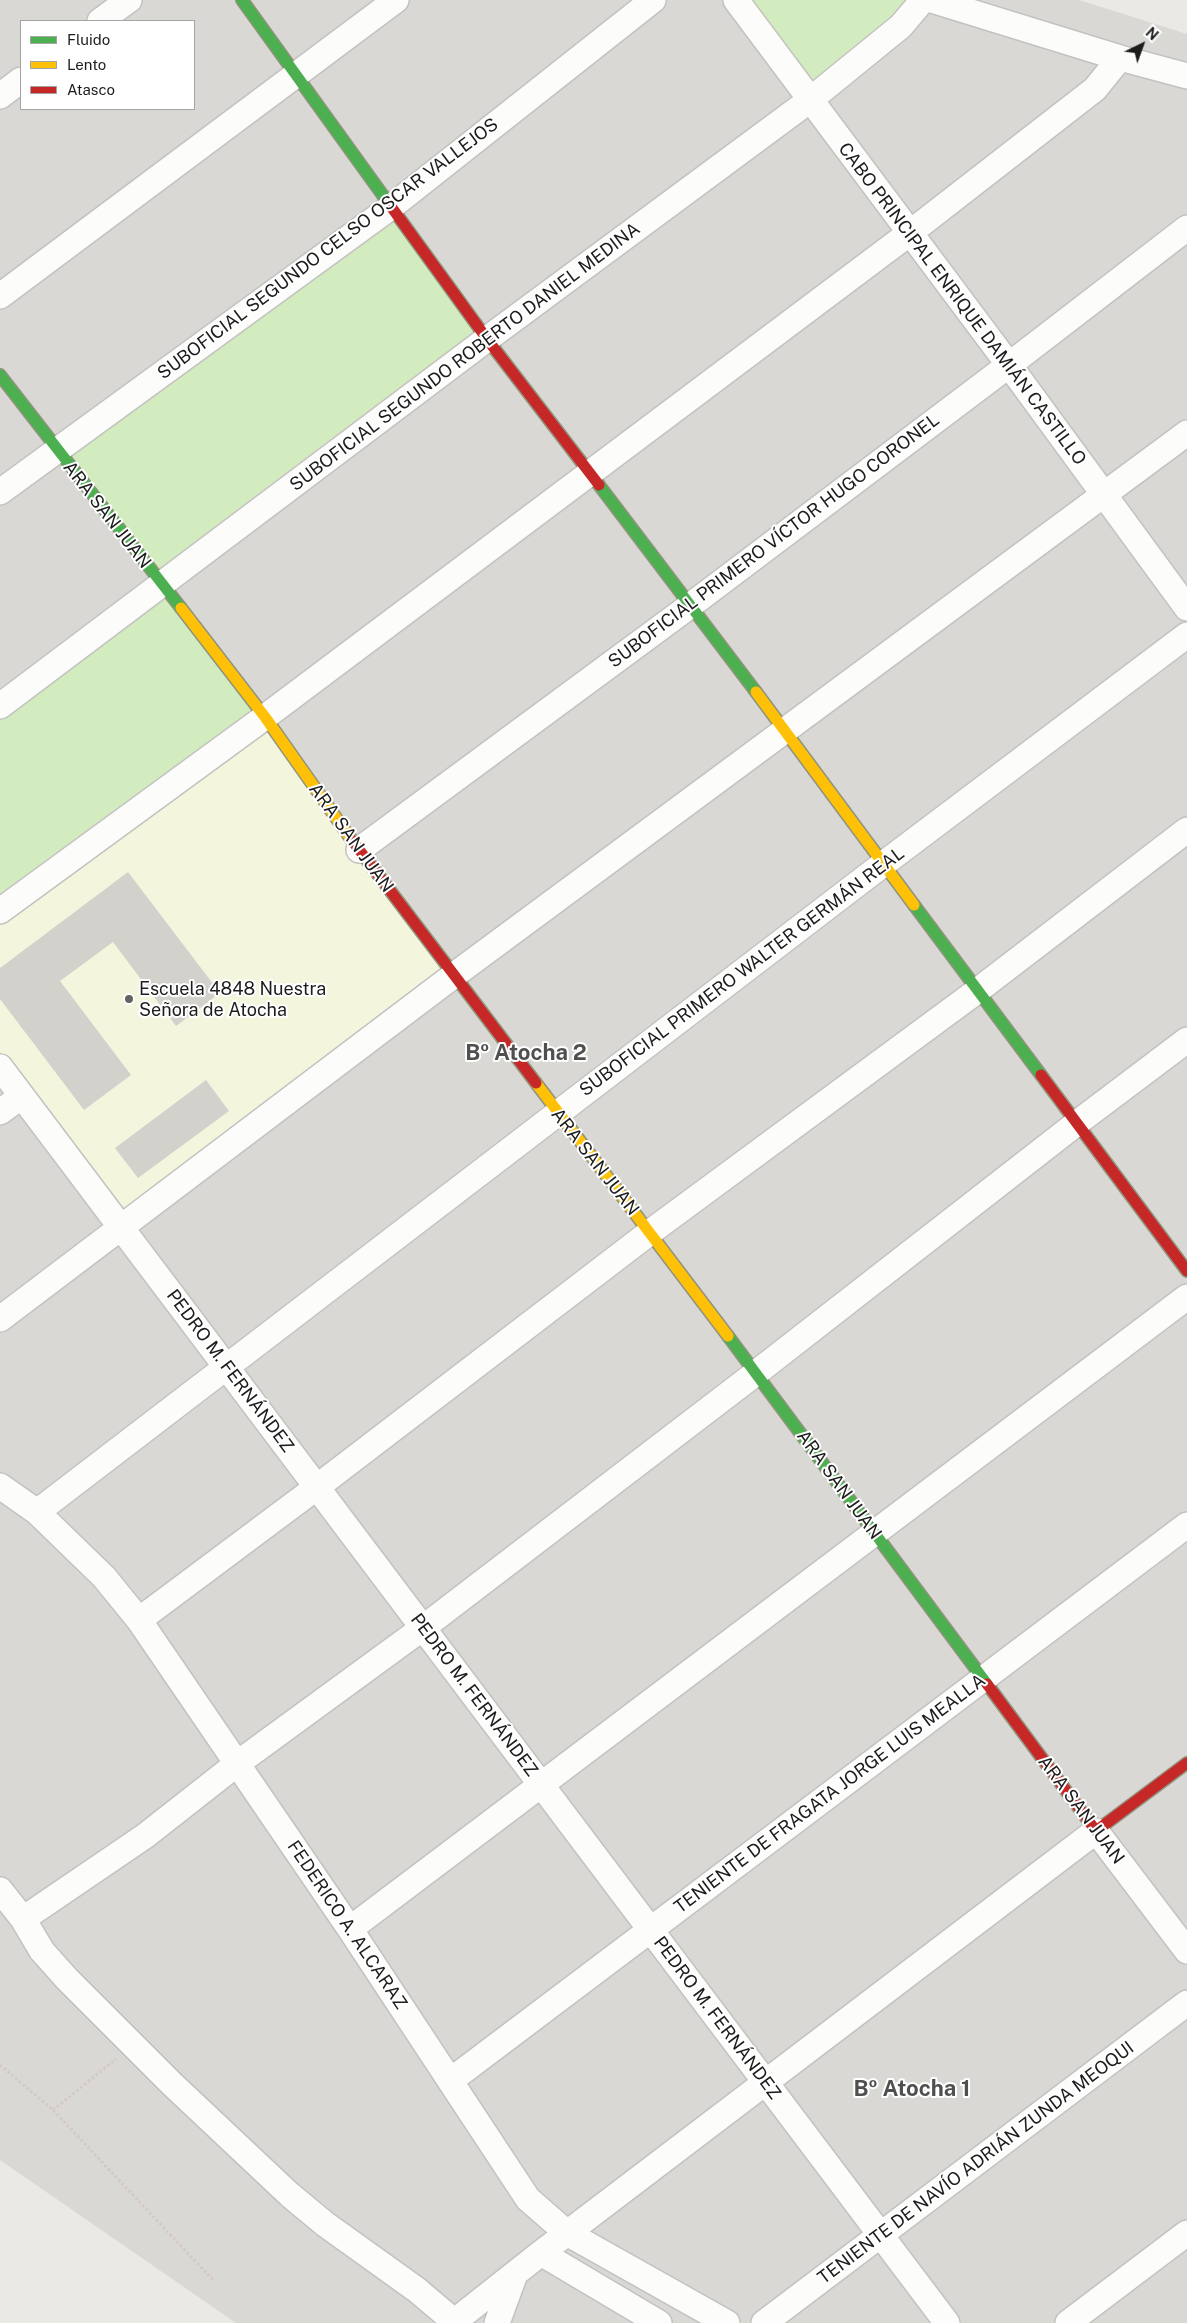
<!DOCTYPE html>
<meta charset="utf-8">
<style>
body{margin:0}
#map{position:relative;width:1187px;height:2323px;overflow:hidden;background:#eae9e4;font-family:"Public Sans",sans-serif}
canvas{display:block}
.legend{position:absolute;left:20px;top:20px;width:175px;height:90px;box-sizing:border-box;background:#fff;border:1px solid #a4a4a4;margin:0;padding:6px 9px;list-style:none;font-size:15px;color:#1c1c1c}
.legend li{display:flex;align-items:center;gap:10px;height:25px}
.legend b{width:25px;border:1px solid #a4a4a4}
.north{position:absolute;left:1117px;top:20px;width:50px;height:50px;-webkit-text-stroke:4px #fff;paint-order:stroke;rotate:42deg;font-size:14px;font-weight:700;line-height:20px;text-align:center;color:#1c1c1c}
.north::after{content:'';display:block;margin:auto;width:18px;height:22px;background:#1c1c1c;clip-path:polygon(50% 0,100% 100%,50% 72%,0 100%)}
</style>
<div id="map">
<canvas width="1187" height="2323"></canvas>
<ul class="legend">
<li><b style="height:6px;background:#4caf50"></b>Fluido</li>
<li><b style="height:6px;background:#ffc107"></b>Lento</li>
<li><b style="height:6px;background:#c62828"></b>Atasco</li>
</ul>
<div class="north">N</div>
</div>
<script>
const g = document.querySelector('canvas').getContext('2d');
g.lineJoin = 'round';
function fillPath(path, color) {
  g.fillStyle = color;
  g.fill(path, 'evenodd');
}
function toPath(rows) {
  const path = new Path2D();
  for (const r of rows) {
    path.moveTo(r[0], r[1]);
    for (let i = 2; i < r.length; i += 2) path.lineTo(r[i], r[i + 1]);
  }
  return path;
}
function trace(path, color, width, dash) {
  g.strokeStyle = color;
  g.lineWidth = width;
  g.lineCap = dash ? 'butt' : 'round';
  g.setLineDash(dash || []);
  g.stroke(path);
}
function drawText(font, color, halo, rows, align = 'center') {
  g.font = font + ' "Public Sans",sans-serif';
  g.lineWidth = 4;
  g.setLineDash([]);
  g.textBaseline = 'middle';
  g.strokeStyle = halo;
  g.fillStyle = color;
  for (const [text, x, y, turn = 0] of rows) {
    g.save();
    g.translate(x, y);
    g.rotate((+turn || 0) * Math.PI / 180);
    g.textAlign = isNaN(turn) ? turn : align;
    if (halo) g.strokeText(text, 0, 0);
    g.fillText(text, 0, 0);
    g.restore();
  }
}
const residential = toPath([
 [0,0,1079,0,1187,34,1187,2323,236,2323,0,2160],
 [21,21,194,21,194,109,21,109]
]);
const education = toPath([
 [265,724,447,975,121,1227,0,1064,0,915]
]);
const grass = toPath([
 [736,0,922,0,810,100],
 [390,210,484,339,162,583,59,450],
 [162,585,265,717,0,911,0,706]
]);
const building = toPath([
 [128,872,220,993,176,1026,113,942,60,981,131,1075,84,1110,0,999,0,968],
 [206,1080,229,1111,138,1178,115,1148]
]);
const path = toPath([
 [0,2065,53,2110,213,2280],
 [53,2110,116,2059]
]);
const street = toPath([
 [736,0,1009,365,1187,608],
 [932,0,1120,58,1187,76],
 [100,21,129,0],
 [0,96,21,80],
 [0,296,396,0],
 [0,492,391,207,653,0],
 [0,706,487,339,810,100,901,26,923,0],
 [359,850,691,605,1009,365,1187,228],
 [0,911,265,717,911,232,1095,89,1120,58],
 [0,1067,947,2323],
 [0,1112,22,1096],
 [0,1319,453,976,1187,433],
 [0,1486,37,1512,104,1577,139,1620,350,1929,528,2199,567,2233,727,2323],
 [37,1512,882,865,1187,635],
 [139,1620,317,1487,649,1233,977,991,1187,830],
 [0,1890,23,1919,42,1951,67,1979,172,2084,290,2195,325,2224,417,2290,456,2323],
 [23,1919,145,1836,238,1763,424,1627,756,1373,1077,1123,1187,1040],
 [350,1929,1187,1297],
 [450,2081,1187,1525],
 [541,2253,659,2323],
 [455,2321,541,2253,1096,1831,1187,1951],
 [497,2323,515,2274],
 [764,2323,1187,2003],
 [1068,2323,1187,2233]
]);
const fast = toPath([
 [242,0,387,201],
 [0,375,181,608],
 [599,485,756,692],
 [914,905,1041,1075],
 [728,1336,987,1684]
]);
const slow = toPath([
 [181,608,265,717,351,839],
 [756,692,914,905],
 [536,1083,728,1336]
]);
const jam = toPath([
 [387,201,487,339,599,485],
 [351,839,536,1083],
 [1041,1075,1187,1271],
 [987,1684,1096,1831,1187,1763]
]);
const markers = [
 [129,999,5,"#646462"]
];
const streetNames = [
 ["SUBOFICIAL SEGUNDO CELSO OSCAR VALLEJOS",328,249,-37],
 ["CABO PRINCIPAL ENRIQUE DAMIÁN CASTILLO",962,304,53],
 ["SUBOFICIAL SEGUNDO ROBERTO DANIEL MEDINA",465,357,-37],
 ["ARA SAN JUAN",107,515,52],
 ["SUBOFICIAL PRIMERO VÍCTOR HUGO CORONEL",774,541,-37],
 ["ARA SAN JUAN",351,838,54],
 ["SUBOFICIAL PRIMERO WALTER GERMÁN REAL",742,972,-37],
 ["ARA SAN JUAN",595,1162,52],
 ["PEDRO M. FERNÁNDEZ",230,1371,53],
 ["ARA SAN JUAN",839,1485,54],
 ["PEDRO M. FERNÁNDEZ",474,1695,53],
 ["TENIENTE DE FRAGATA JORGE LUIS MEALLA",830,1794,-37],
 ["ARA SAN JUAN",1081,1810,53],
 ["FEDERICO A. ALCARAZ",347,1925,56],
 ["PEDRO M. FERNÁNDEZ",717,2018,53],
 ["TENIENTE DE NAVÍO ADRIÁN ZUNDA MEOQUI",976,2163,-37]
];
const poiNames = [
 ["Escuela 4848 Nuestra",139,989],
 ["Señora de Atocha",139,1010]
];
const districtNames = [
 ["Bº Atocha 2",526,1053],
 ["Bº Atocha 1",912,2089]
];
fillPath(residential, '#d9d8d5');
fillPath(education, '#f4f5dd');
fillPath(grass, '#d3ecbf');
fillPath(building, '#d3d1cc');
trace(street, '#c3c2c0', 28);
trace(fast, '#90947c', 14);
trace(slow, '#90947c', 14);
trace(jam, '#90947c', 14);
trace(path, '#d6c8c3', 3, [2.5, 2.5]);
trace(street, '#fcfcfb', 25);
trace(fast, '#4caf50', 11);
trace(slow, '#ffc107', 11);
trace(jam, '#c62828', 11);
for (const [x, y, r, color] of markers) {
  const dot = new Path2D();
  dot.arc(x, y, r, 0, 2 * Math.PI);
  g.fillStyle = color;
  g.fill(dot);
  trace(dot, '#fff', 2);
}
drawText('18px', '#1c1c1c', '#fff', streetNames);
drawText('18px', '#1c1c1c', '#fff', poiNames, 'left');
drawText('bold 22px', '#4f4f4f', '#fff', districtNames);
</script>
